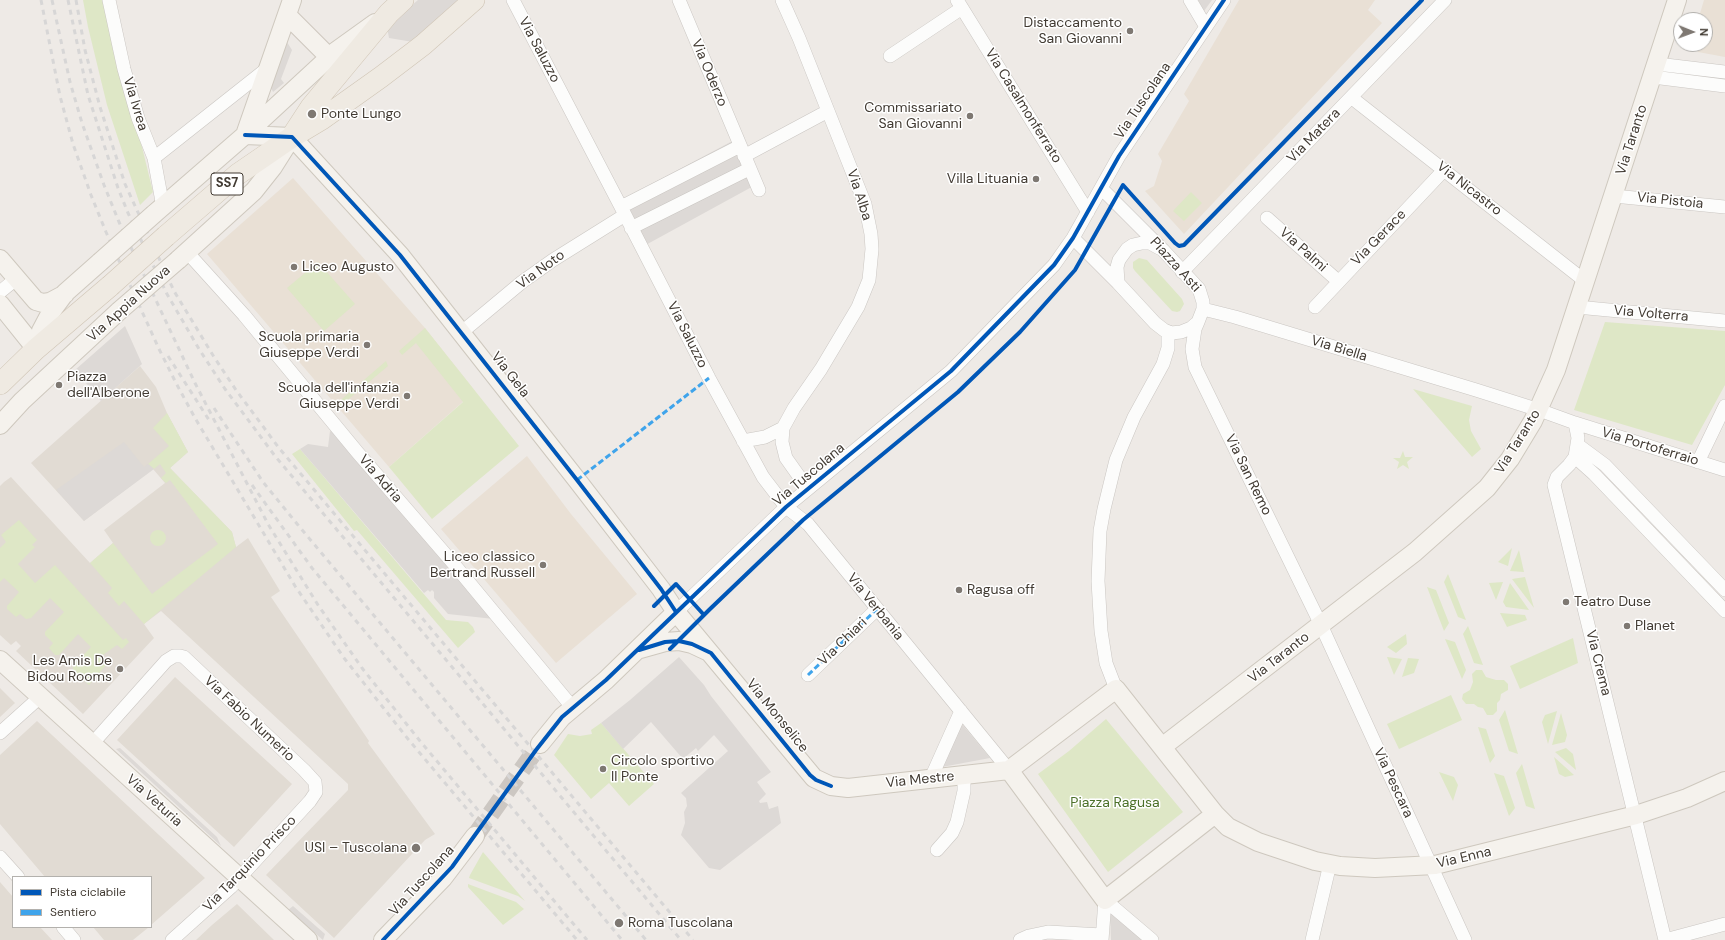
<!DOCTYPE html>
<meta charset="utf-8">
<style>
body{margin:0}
#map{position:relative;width:1725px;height:940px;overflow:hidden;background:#eeeae6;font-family:"DM Sans",sans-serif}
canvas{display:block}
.legend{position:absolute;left:12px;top:876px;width:140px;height:52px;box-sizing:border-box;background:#fff;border:1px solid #b3b1ad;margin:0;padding:5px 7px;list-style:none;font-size:12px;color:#423b33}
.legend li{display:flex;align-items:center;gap:8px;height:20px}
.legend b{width:20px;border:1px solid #b3b1ad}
.north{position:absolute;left:1673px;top:12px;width:40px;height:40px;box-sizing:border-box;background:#fff;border:1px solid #b3b1ad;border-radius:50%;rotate:91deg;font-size:11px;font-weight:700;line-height:16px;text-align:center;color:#423b33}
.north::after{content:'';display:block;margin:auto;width:14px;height:18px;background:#7e7872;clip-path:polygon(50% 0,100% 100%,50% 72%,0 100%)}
</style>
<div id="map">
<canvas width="1725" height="940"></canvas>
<ul class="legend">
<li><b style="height:5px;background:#0057b8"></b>Pista ciclabile</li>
<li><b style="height:5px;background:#3fa4eb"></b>Sentiero</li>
</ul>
<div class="north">N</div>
</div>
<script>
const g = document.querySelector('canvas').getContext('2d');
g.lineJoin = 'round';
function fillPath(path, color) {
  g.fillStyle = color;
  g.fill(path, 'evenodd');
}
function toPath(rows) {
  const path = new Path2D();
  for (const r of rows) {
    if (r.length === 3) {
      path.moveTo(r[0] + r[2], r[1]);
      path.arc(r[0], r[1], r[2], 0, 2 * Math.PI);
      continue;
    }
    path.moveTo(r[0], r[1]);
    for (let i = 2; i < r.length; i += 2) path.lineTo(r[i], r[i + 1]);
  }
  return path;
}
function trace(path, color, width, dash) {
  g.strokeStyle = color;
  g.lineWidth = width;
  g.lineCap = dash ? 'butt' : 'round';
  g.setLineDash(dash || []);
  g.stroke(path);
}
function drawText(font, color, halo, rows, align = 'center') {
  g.font = font + ' "DM Sans",sans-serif';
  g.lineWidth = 3;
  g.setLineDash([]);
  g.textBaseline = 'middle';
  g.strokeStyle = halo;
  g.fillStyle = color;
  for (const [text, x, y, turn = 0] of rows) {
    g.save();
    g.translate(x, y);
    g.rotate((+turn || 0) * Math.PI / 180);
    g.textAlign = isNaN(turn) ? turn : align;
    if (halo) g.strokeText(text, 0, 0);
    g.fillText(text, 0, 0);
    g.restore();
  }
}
const residential = toPath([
 [140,366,156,387,167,413,188,452,170,468,232,532,236,547,248,538,280,591,271,597,369,741,368,743,435,834,425,840,334,938,266,875,348,790,348,784,161,611,144,624,154,638,83,714,16,651,21,646,16,641,11,645,0,635,0,486,4,482,11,477,90,563,113,543,104,530,165,483,153,469,84,521,31,463],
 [175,677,292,784,234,847,117,740],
 [0,688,15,703,0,717],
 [37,721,205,878,151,925,151,877,45,877,0,824,0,755],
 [0,882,13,897,13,927,40,927,52,940,0,940],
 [237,904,274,940,196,940,212,925],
 [93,927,149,927,133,940,104,940]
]);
const education = toPath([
 [1239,0,1375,0,1368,10,1382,23,1184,234,1145,191,1154,186,1162,161,1158,154,1189,101,1184,94],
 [1704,0,1725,0,1725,57,1698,52,1693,44,1705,44,1705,20,1698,20],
 [293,178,425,328,475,391,389,467,207,254],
 [527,456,571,514,637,594,556,663,441,529]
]);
const green = toPath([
 [83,0,106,0,116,56,142,147,153,192,140,205,107,105,88,27],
 [1191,192,1202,203,1184,221,1173,211],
 [1139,258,1147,260,1182,299,1184,304,1180,311,1177,312,1172,311,1135,271,1133,268,1133,262],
 [318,262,355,304,324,331,287,288],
 [1605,322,1725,331,1725,385,1692,445,1574,410],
 [425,328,519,446,432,519,389,467,463,402,416,343,402,355,399,351],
 [386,361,388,366,338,408,335,405],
 [1413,389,1472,406,1469,420,1471,431,1481,449,1472,457],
 [167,413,188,452,170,468,232,532,236,547,144,624,124,601,119,606,108,593,112,588,90,563,113,543,152,594,218,544,170,480,166,483,161,478,166,473,160,464,154,469,148,464,169,446,153,428],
 [300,449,446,620,468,622,473,627,475,632,458,648,357,530,354,531,292,454],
 [1403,451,1405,457,1413,457,1407,462,1409,469,1403,465,1397,469,1399,462,1393,458,1400,458],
 [19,520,37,540,32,545,35,547,18,564,35,583,55,565,123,640,126,638,129,642,122,649,117,645,100,657,106,665,89,685,73,671,73,666,91,647,78,634,59,655,55,655,49,648,53,643,45,635,45,632,64,612,50,598,31,618,26,619,20,614,16,617,7,609,7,606,19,592,4,578,0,582,0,548,6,542,1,535],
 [158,538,8],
 [1512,548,1508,566,1498,562],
 [1519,550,1524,572,1510,571],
 [1448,574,1466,620,1458,617,1444,582],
 [1525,577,1534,608,1512,579],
 [1503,582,1496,600,1489,583],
 [1510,583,1529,610,1506,607,1503,602],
 [1427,587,1436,590,1449,623,1444,631],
 [1500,613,1525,615,1527,620,1507,627],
 [1468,626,1483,665,1474,663,1463,634],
 [1406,634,1407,644,1396,653,1387,647],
 [1573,638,1578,663,1520,689,1510,666],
 [1445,639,1455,642,1466,670,1462,679],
 [1387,657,1402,659,1394,675],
 [1408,658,1419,659,1414,673,1402,677],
 [1476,670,1482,670,1486,677,1496,680,1504,680,1508,684,1508,690,1501,694,1500,700,1497,703,1497,711,1493,715,1487,715,1483,708,1478,707,1474,704,1466,704,1462,699,1463,694,1470,690,1473,682,1472,674],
 [1451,695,1462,720,1399,749,1387,724],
 [1505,710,1518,754,1509,751,1499,720],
 [1557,711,1548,744,1542,722,1545,715],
 [1561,713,1567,735,1565,742,1552,745],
 [1106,719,1183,812,1108,872,1038,774,1069,751],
 [601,723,654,784,629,806,609,783,591,799,554,755,568,734,580,736,592,734,591,730],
 [1478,727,1486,729,1495,756,1490,763],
 [1566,748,1573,754,1576,770,1555,752],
 [1554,757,1574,775,1565,777,1559,774],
 [1522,764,1535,809,1526,806,1516,773],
 [1439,772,1454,777,1458,785,1453,801],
 [1494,773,1504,776,1515,808,1509,816],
 [483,852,525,901,518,896,469,878,470,875],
 [468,884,516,902,524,909,503,925,468,887]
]);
const parking = toPath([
 [418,0,462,0,413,42,389,38,387,27],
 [1198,0,1212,0,1204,11],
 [285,39,292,50,281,79,284,83,273,92,270,86],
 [740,137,759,183,642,247,619,201],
 [125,326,142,364,101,401,75,370],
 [330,431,332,432,494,619,448,614,434,598,434,592,432,590,430,592,428,590,424,593,300,449,308,444,328,447],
 [124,442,144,467,148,464,154,469,84,521,56,490],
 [679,657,704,685,711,696,771,772,757,782,766,794,759,801,760,803,767,802,769,809,778,806,781,823,720,870,709,868,681,835,685,823,684,812,687,806,686,798,681,793,728,751,714,735,698,751,696,748,683,759,651,722,623,749,601,723,630,700],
 [961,723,990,758,942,767],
 [120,748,217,837,221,846,116,749],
 [293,906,325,934,323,940,288,910],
 [1110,911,1145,940,1111,940]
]);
const secondaryTunnel = toPath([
 [475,836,540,744]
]);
const street = toPath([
 [109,0,124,69,138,118,154,158,163,207],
 [513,0,621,207],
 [679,0,759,190],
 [782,0,799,38,865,204,871,234,872,249,869,280,858,307,821,369,794,408,783,428,782,442,786,458,808,489],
 [957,0,1088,212],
 [1190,0,1206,27],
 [890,56,962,8],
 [1657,64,1725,72],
 [1653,77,1725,86],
 [1352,98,1585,281],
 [740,146,621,207,709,378,763,477,786,507,808,524,1009,770],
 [744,156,828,111],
 [154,158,269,67],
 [1614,196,1725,207],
 [1267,218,1338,281],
 [631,228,749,169],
 [1073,238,1118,283,1155,323,1164,330,1171,333,1181,332,1191,328,1198,322,1203,309,1203,302,1199,289,1163,250,1101,188],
 [187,252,244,315,358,453,453,563,573,708],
 [1182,272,1445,0],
 [1118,283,1117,267,1119,260,1127,249,1133,245,1142,243,1150,243,1159,248],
 [0,292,17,278],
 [1315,307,1444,170],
 [1577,307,1725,321],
 [1203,309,1235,317,1476,390,1539,410,1575,423,1725,470],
 [1198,322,1195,329,1192,349,1195,367,1321,625,1465,940],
 [462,332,522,282,553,260,625,215],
 [1575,423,1578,438,1575,457,1569,465,1557,477,1554,485,1665,940],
 [743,441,765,437,783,428],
 [1578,445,1605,465,1725,590],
 [1575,457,1594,474,1725,611],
 [1698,462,1725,406],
 [676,612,786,507,951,371,1054,265,1073,238,1119,156,1224,0],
 [808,675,877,609],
 [1116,689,1106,663,1101,631,1098,581,1100,531,1104,509,1116,460,1134,417,1163,364,1168,348,1168,332],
 [0,733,40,697],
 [92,744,166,661,174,656,180,656,184,657,304,770,315,782,316,792,310,801,231,887,172,940],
 [931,778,961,711],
 [937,850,952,833,957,822,964,791,964,775],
 [0,857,18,877],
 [1105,900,1152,940],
 [63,927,74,940],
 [1020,940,1029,936,1048,932,1102,935],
 [1102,940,1105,900],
 [1312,940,1330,864],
 [1665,940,1725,924]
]);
const secondary = toPath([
 [287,15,330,58],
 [246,132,292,0],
 [245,135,292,137,400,255,577,480,661,589,676,612,814,778,831,786,848,788,1009,770],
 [154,214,245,135,336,51,375,23],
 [0,259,36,301,43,303,50,302,65,294],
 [178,260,254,191,273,167,290,140],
 [0,304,36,349],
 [36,349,41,331,51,312,65,293,100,262],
 [0,425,22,401,119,311],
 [640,649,665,642,679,641,692,644,707,651],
 [0,660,308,940],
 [540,744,562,717,606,680,676,612],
 [1162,747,1415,552,1487,488,1510,459,1533,421,1556,370,1677,0],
 [1009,770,1116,689,1215,814,1228,827,1258,842,1315,861,1340,866,1375,868,1435,865,1636,815,1687,798,1725,781],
 [1009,770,1105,900,1215,814],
 [383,940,443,878,475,836]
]);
const primary = toPath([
 [294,133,311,107,389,13,403,0],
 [166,236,238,174,292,137,322,119,381,77,423,45,474,0],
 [0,384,36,349,110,286]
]);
const rail = toPath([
 [41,0,60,96,73,144,91,195,106,232,159,349,176,383,195,418,295,586,344,658,408,739,577,940],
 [52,0,70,82,82,123,104,185,119,222,195,383,268,524,318,605,362,668,420,741,587,940],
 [68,0,88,95,118,188,128,213,167,294,199,349,225,389,275,456,681,940],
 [76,0,85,50,100,107,125,184,174,291,214,357,236,390,279,448,693,940],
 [168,356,209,420],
 [214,408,263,482,298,525,646,940],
 [252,485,312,568,622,940]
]);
const secondaryBridge = toPath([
 [100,262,154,214],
 [119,311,178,260]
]);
const primaryBridge = toPath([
 [110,286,166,236]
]);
const quiet = toPath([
 [577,480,709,378],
 [808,675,877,609]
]);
const cycleway = toPath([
 [245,135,292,137,400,255,577,480,661,589,676,612],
 [654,606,676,584,704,615],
 [670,649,709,610,803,520,958,392,1020,332,1075,270,1123,185,1175,243,1179,246,1184,245,1422,0],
 [639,650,665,642,679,641,692,644,711,653,810,775,816,780,831,786],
 [383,940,452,867,536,750,562,717,606,680,786,507,951,371,1054,265,1073,238,1119,156,1224,0]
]);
const markers = [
 [1130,31,4,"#7e7872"],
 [312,114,5,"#7e7872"],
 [970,116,4,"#7e7872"],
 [1036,179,4,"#7e7872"],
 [294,267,4,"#7e7872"],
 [367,345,4,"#7e7872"],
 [59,385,4,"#7e7872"],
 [407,396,4,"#7e7872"],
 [543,565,4,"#7e7872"],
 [959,590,4,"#7e7872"],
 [1566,602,4,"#7e7872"],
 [1627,626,4,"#7e7872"],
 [120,669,4,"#7e7872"],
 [603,769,4,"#7e7872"],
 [416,848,5,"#7e7872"],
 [619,923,5,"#7e7872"]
];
const shields = [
 [227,184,32]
];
const shieldNames = [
 ["SS7",227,184]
];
const poiNames = [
 ["Distaccamento",1122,23],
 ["San Giovanni",1122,39],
 ["Commissariato",962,108],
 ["San Giovanni",962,124],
 ["Ponte Lungo",321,114,"left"],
 ["Villa Lituania",1028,179],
 ["Liceo Augusto",302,267,"left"],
 ["Scuola primaria",359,337],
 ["Giuseppe Verdi",359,353],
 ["Piazza",67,377,"left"],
 ["dell'Alberone",67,393,"left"],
 ["Scuola dell'infanzia",399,388],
 ["Giuseppe Verdi",399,404],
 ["Liceo classico",535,557],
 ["Bertrand Russell",535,573],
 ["Ragusa off",967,590,"left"],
 ["Teatro Duse",1574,602,"left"],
 ["Planet",1635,626,"left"],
 ["Les Amis De",112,661],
 ["Bidou Rooms",112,677],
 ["Circolo sportivo",611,761,"left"],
 ["Il Ponte",611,777,"left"],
 ["USI – Tuscolana",407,848],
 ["Roma Tuscolana",628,923,"left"]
];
const streetNames = [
 ["Via Saluzzo",539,50,62],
 ["Via Oderzo",709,73,67],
 ["Via Tuscolana",1143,101,-56],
 ["Via Ivrea",135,104,73],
 ["Via Casalmonferrato",1023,106,58],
 ["Via Matera",1314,136,-46],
 ["Via Taranto",1632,140,-72],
 ["Via Nicastro",1469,189,38],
 ["Via Alba",859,195,72],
 ["Via Pistoia",1670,201,6],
 ["Via Gerace",1379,238,-46],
 ["Via Palmi",1303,250,42],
 ["Piazza Asti",1175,265,48],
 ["Via Noto",541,270,-36],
 ["Via Appia Nuova",129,304,-42],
 ["Via Volterra",1651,314,5],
 ["Via Saluzzo",687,335,63],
 ["Via Biella",1339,349,17],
 ["Via Gela",510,375,52],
 ["Via Taranto",1518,442,-58],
 ["Via Portoferraio",1650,447,17],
 ["Via Tuscolana",809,475,-40],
 ["Via San Remo",1248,475,64],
 ["Via Adria",380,479,49],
 ["Via Verbania",875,607,51],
 ["Via Chiari",843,642,-44],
 ["Via Taranto",1279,658,-38],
 ["Via Crema",1598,663,76],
 ["Via Monselice",777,716,51],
 ["Via Fabio Numerio",249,719,43],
 ["Via Mestre",920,780,-6],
 ["Via Pescara",1393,783,65],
 ["Via Veturia",154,801,42],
 ["Via Enna",1464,858,-13],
 ["Via Tarquinio Prisco",250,864,-46],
 ["Via Tuscolana",422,881,-48]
];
const parkNames = [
 ["Piazza Ragusa",1115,803]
];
fillPath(residential, '#e1dbd3');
fillPath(education, '#e9e0d5');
fillPath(green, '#dee7c6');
fillPath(parking, '#ddd9d6');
trace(secondaryTunnel, '#ccc7c2', 18, [18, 9]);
trace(street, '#cac6c2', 14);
trace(secondary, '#cec8be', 20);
trace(primary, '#cfc4b4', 22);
trace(street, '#fcfcfb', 13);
trace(secondary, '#f5f2ed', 18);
trace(primary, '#efeae2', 21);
trace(rail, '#d7d6d6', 3, [5, 5]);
trace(secondaryBridge, '#cec8be', 20, []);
trace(primaryBridge, '#cfc4b4', 22, []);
trace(secondaryBridge, '#f5f2ed', 18);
trace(primaryBridge, '#efeae2', 21);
trace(quiet, '#3fa4eb', 3, [6, 3]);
trace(cycleway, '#0057b8', 4);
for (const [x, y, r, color] of markers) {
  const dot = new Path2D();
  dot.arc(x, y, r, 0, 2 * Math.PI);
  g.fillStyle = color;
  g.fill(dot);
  trace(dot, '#fff', 1.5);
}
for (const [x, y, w] of shields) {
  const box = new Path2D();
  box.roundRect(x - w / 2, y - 11, w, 22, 3);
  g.fillStyle = '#fff';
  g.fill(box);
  trace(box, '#423b33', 1);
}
drawText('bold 13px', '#423b33', null, shieldNames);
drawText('14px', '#423b33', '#fff', poiNames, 'right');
drawText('14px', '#423b33', '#fff', streetNames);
drawText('14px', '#4c7129', '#fff', parkNames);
</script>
